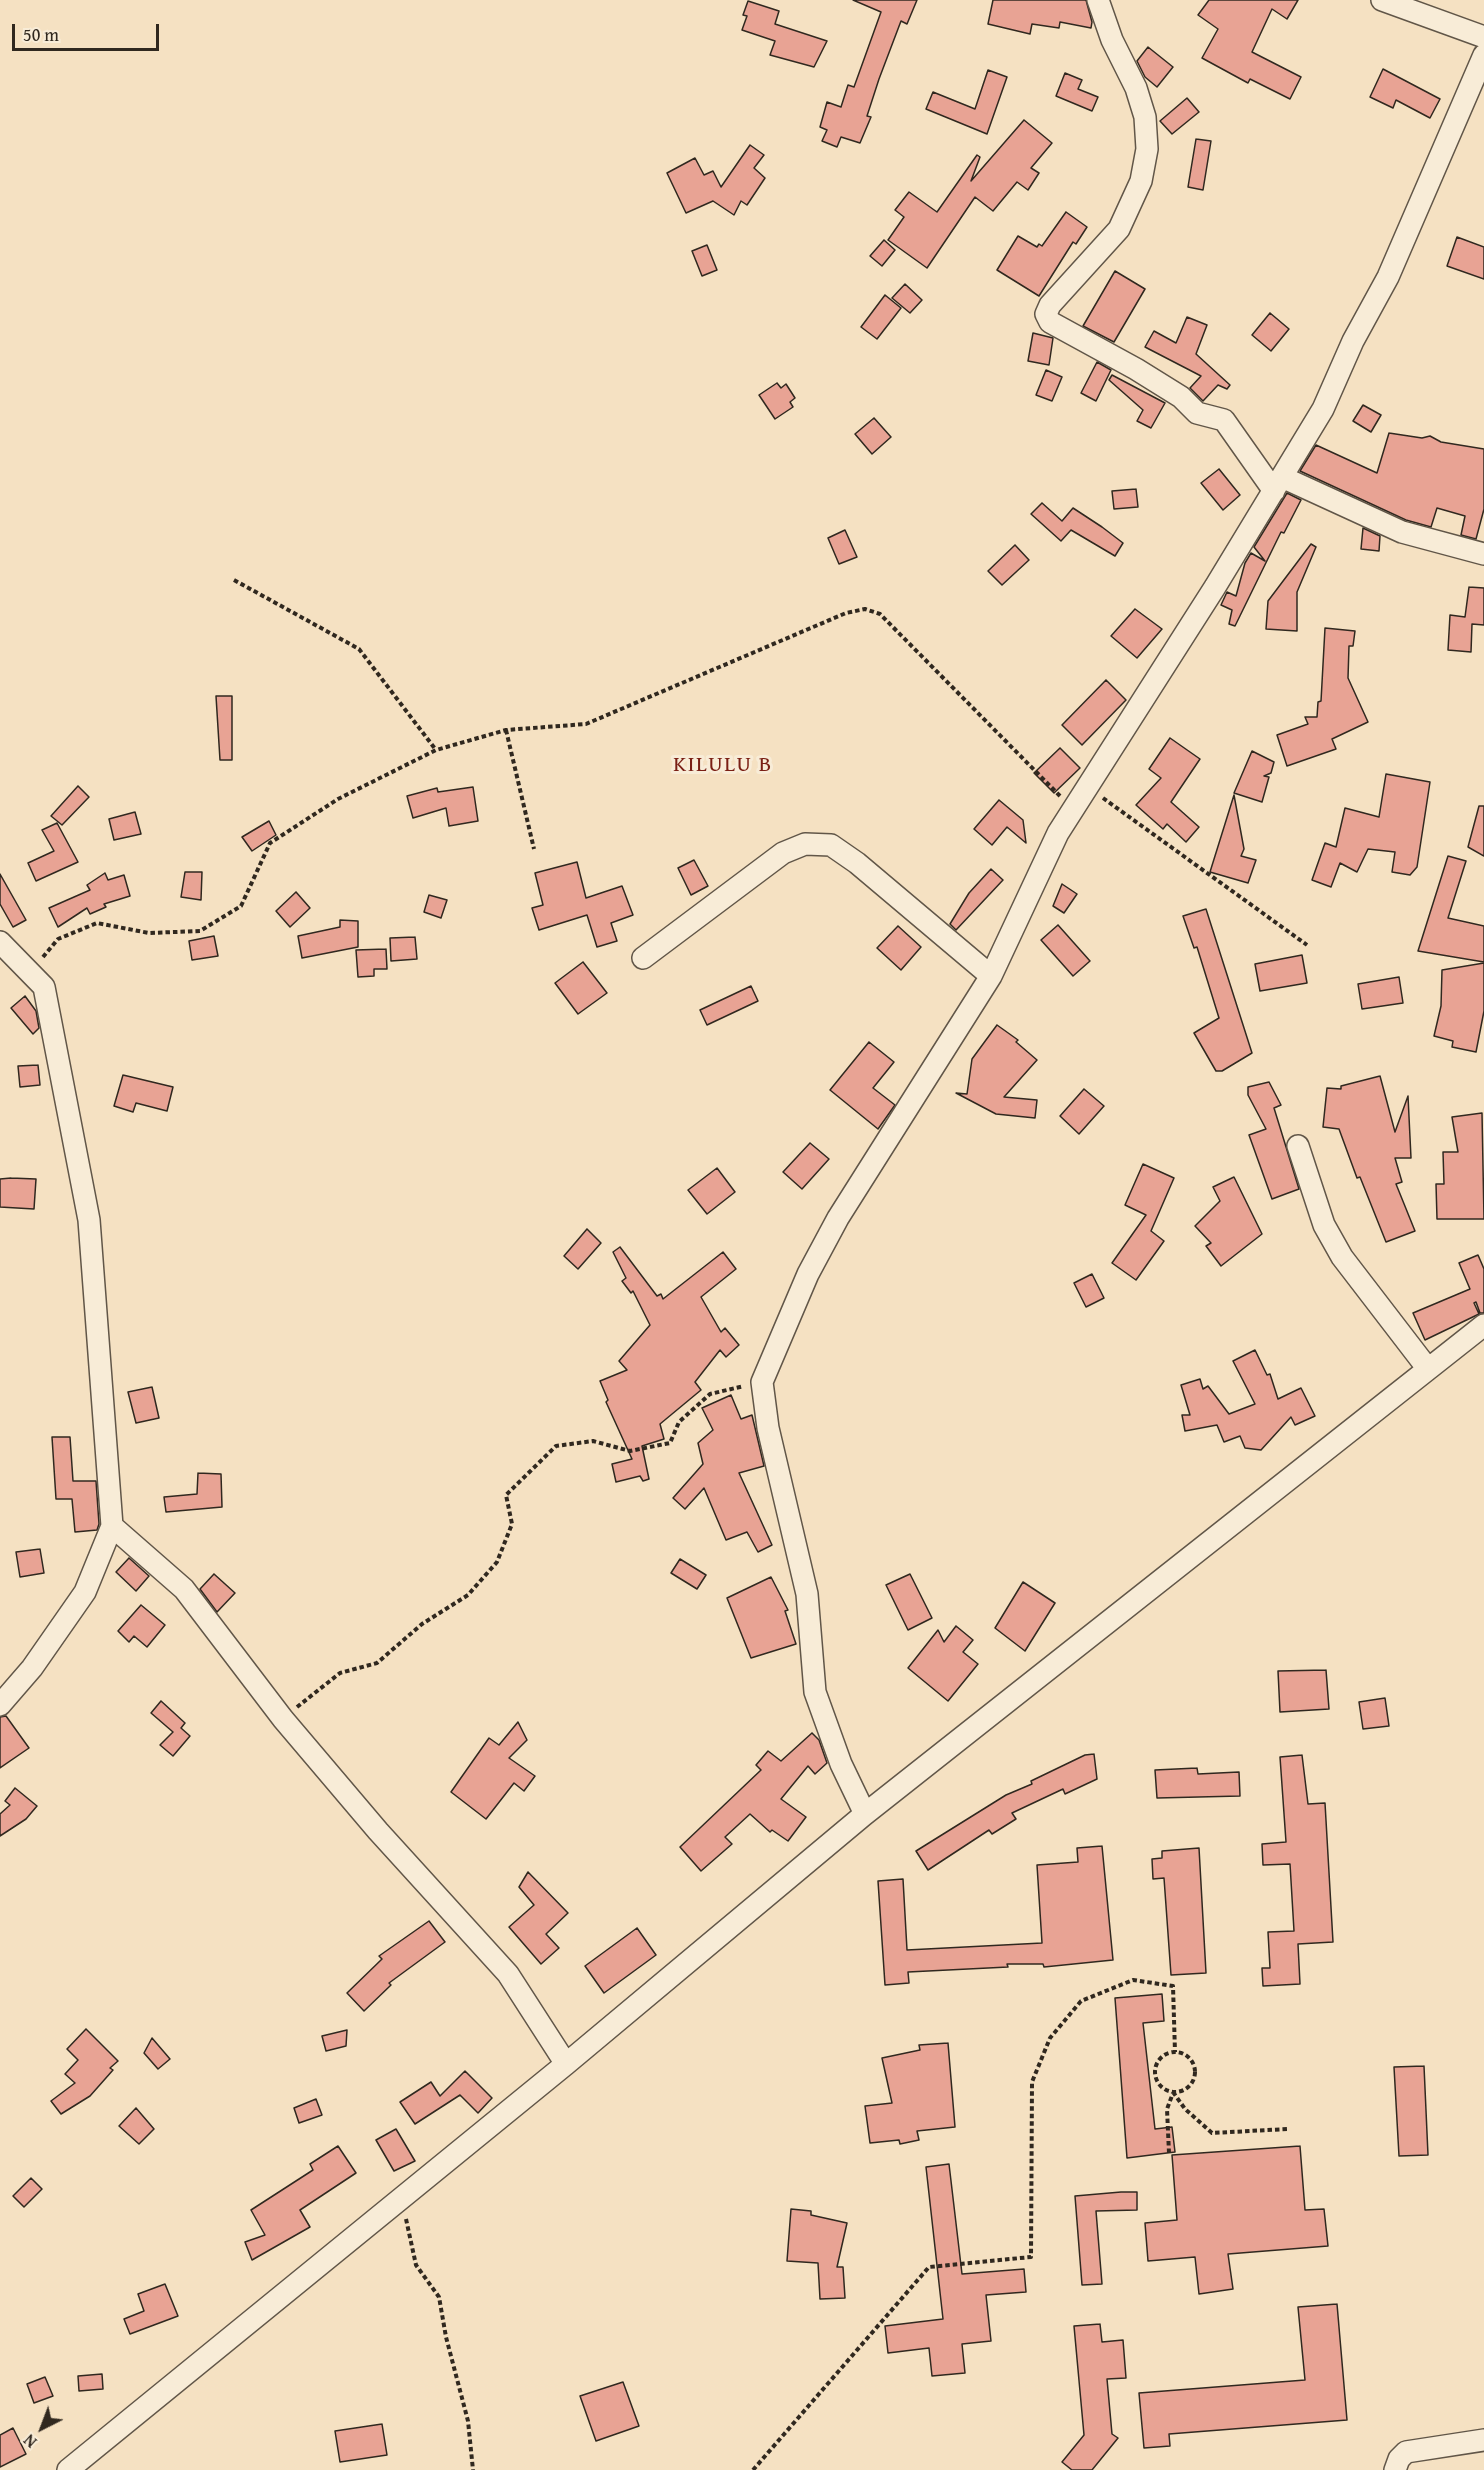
<!DOCTYPE html>
<style>
body{margin:0}
#map{position:relative;width:1484px;height:2470px;overflow:hidden;background:#f5e1c2;font-family:"Gentium Book Plus",serif}
canvas{display:block}
.north{position:absolute;left:12px;top:2398px;width:60px;height:60px;-webkit-text-stroke:4px #f8ecd7;paint-order:stroke;rotate:222deg;font-size:16px;font-weight:700;line-height:24px;text-align:center;color:#30281f}
.north::after{content:'';display:block;margin:auto;width:21px;height:27px;background:#30281f;clip-path:polygon(50% 0,100% 100%,50% 72%,0 100%)}
.scale{position:absolute;left:12px;top:24px;width:147px;height:27px;box-sizing:border-box;border:3px solid #30281f;border-top:0;padding-left:8px;font-size:18px;line-height:21px;white-space:nowrap;color:#30281f;-webkit-text-stroke:4px #f8ecd7;paint-order:stroke}
</style>
<div id="map">
<canvas width="1484" height="2470"></canvas>
<div class="north">N</div>
<div class="scale">50 m</div>
</div>
<script>
const g = document.querySelector('canvas').getContext('2d');
g.lineJoin = 'round';
function fillPath(path, color) {
  g.fillStyle = color;
  g.fill(path, 'evenodd');
}
function toPath(rows) {
  const path = new Path2D();
  for (const r of rows) {
    if (r.length === 3) {
      path.moveTo(r[0] + r[2], r[1]);
      path.arc(r[0], r[1], r[2], 0, 2 * Math.PI);
      continue;
    }
    path.moveTo(r[0], r[1]);
    for (let i = 2; i < r.length; i += 2) path.lineTo(r[i], r[i + 1]);
  }
  return path;
}
function trace(path, color, width, dash) {
  g.strokeStyle = color;
  g.lineWidth = width;
  g.lineCap = dash ? 'butt' : 'round';
  g.setLineDash(dash || []);
  g.stroke(path);
}
function drawText(font, color, halo, rows, align = 'center') {
  g.font = font + ' "Gentium Book Plus",serif';
  g.lineWidth = 6;
  g.setLineDash([]);
  g.textBaseline = 'middle';
  g.strokeStyle = halo;
  g.fillStyle = color;
  for (const [text, x, y, turn = 0] of rows) {
    g.save();
    g.translate(x, y);
    g.rotate((+turn || 0) * Math.PI / 180);
    g.textAlign = isNaN(turn) ? turn : align;
    if (halo) g.strokeText(text, 0, 0);
    g.fillText(text, 0, 0);
    g.restore();
  }
}
const building = toPath([
 [853,0,917,0,907,24,901,21,879,79,867,116,871,117,860,143,841,137,837,147,822,141,827,130,820,127,827,102,841,107,848,85,854,87,881,12,853,0],
 [993,0,1086,0,1092,22,1091,28,1060,22,1059,28,1032,24,1030,34,988,24,993,0],
 [1209,0,1298,0,1287,19,1272,9,1252,52,1301,77,1290,99,1250,79,1248,83,1202,58,1218,29,1198,15,1209,0],
 [748,1,779,11,775,24,827,41,814,67,770,55,775,41,742,30,747,16,743,15,748,1],
 [1148,47,1173,67,1157,87,1145,77,1137,61,1148,47],
 [1383,69,1440,99,1430,118,1396,100,1393,108,1370,97,1383,69],
 [988,70,1007,77,987,134,926,109,933,92,975,109,988,70],
 [1065,73,1082,80,1078,89,1098,97,1092,111,1056,96,1065,73],
 [1187,98,1199,112,1172,134,1160,121,1187,98],
 [1024,120,1052,143,1031,168,1039,173,1028,190,1017,182,993,211,975,197,927,268,888,240,904,217,895,210,909,192,937,212,977,155,980,157,971,181,1024,120],
 [1196,139,1211,141,1203,190,1188,187,1196,139],
 [750,145,764,155,754,168,765,178,747,205,741,201,734,215,713,201,686,213,667,173,695,158,704,175,713,171,721,187,750,145],
 [1066,212,1087,227,1076,244,1073,242,1039,296,997,270,1018,236,1037,247,1039,244,1042,246,1066,212],
 [1457,237,1484,247,1484,279,1447,266,1457,237],
 [884,240,895,250,882,266,870,256,884,240],
 [707,245,717,270,702,276,692,251,707,245],
 [1115,271,1145,289,1114,342,1083,326,1115,271],
 [905,284,922,300,910,313,892,298,905,284],
 [885,295,901,308,877,339,861,327,885,295],
 [1270,313,1289,329,1271,351,1252,335,1270,313],
 [1187,317,1207,325,1196,354,1230,385,1227,389,1218,385,1203,401,1190,388,1201,376,1145,347,1154,331,1176,343,1187,317],
 [1033,333,1053,338,1049,365,1028,361,1033,333],
 [1097,362,1111,370,1096,401,1081,393,1097,362],
 [1046,370,1062,377,1052,401,1036,395,1046,370],
 [1112,375,1165,403,1151,428,1137,421,1143,410,1109,380,1112,375],
 [777,383,781,388,786,384,795,398,790,402,793,407,775,419,759,395,777,383],
 [1363,405,1381,415,1371,432,1353,421,1363,405],
 [874,418,891,437,872,454,855,434,874,418],
 [1389,433,1422,438,1430,436,1441,442,1484,449,1484,509,1476,539,1461,535,1465,516,1437,508,1431,527,1406,520,1300,471,1316,445,1377,473,1389,433],
 [1219,469,1240,495,1223,510,1201,483,1219,469],
 [1136,489,1138,507,1114,509,1112,491,1136,489],
 [1287,493,1301,500,1284,533,1281,532,1235,626,1229,624,1232,610,1221,605,1227,592,1236,596,1245,563,1251,553,1265,561,1254,547,1287,493],
 [1042,503,1062,521,1073,508,1102,527,1123,543,1115,556,1071,530,1061,541,1031,514,1042,503],
 [1363,528,1380,536,1379,551,1361,549,1363,528],
 [845,530,857,557,839,564,828,538,845,530],
 [1311,544,1316,547,1297,592,1297,631,1266,629,1268,601,1311,544],
 [1015,545,1029,560,1002,585,988,571,1015,545],
 [1469,587,1484,588,1484,625,1472,624,1471,652,1448,650,1450,615,1465,617,1469,587],
 [1135,609,1162,629,1137,658,1111,636,1135,609],
 [1325,628,1355,631,1353,646,1349,646,1348,678,1368,722,1332,739,1336,749,1287,766,1277,735,1308,724,1305,717,1317,717,1318,702,1321,701,1325,628],
 [1106,680,1126,700,1082,745,1062,725,1106,680],
 [216,696,232,696,232,760,220,760,216,696],
 [1170,738,1200,759,1171,802,1199,827,1186,842,1167,824,1163,829,1136,805,1161,778,1149,769,1170,738],
 [1060,748,1080,768,1054,793,1034,773,1060,748],
 [1252,751,1274,762,1271,773,1264,776,1269,777,1262,802,1234,793,1252,751],
 [1386,774,1430,782,1417,867,1410,875,1392,872,1395,852,1368,849,1357,872,1340,863,1331,887,1312,880,1325,843,1336,847,1345,808,1379,817,1386,774],
 [78,786,89,797,62,825,51,816,78,786],
 [473,787,478,821,449,826,446,808,413,818,407,796,437,788,438,792,473,787],
 [1234,795,1244,849,1241,856,1256,860,1248,883,1210,872,1234,795],
 [999,800,1023,820,1026,843,1007,827,992,845,974,829,999,800],
 [1479,806,1484,806,1484,856,1468,847,1479,806],
 [135,812,141,834,114,840,109,819,135,812],
 [269,821,276,835,252,851,242,837,269,821],
 [57,823,78,862,36,881,28,863,54,851,42,830,57,823],
 [1448,856,1466,861,1448,918,1484,926,1484,962,1418,951,1448,856],
 [694,860,708,886,691,895,678,868,694,860],
 [577,862,586,898,622,886,633,915,611,923,617,941,597,947,587,915,539,930,532,908,543,905,535,873,577,862],
 [991,869,1003,880,956,930,950,924,969,893,991,869],
 [185,872,202,872,201,900,181,897,185,872],
 [105,873,108,880,124,875,130,896,104,904,106,907,90,914,87,908,58,927,49,908,90,890,87,885,105,873],
 [0,874,26,920,13,927,0,904,0,874],
 [1062,884,1077,894,1064,913,1053,906,1062,884],
 [296,892,310,908,290,927,276,911,296,892],
 [429,895,447,900,441,918,424,912,429,895],
 [1206,909,1252,1053,1222,1071,1216,1071,1194,1033,1219,1018,1197,947,1194,948,1183,916,1206,909],
 [340,920,358,921,358,947,302,958,298,936,340,927,340,920],
 [1058,925,1090,961,1073,976,1041,940,1058,925],
 [898,926,921,947,901,970,877,948,898,926],
 [214,936,218,956,192,960,189,941,214,936],
 [415,937,417,959,391,961,390,938,415,937],
 [386,949,387,969,374,969,374,976,358,977,356,950,386,949],
 [1302,955,1307,983,1260,991,1255,964,1302,955],
 [583,962,607,993,578,1014,555,983,583,962],
 [1484,963,1484,1011,1476,1052,1452,1047,1453,1041,1434,1036,1441,1006,1442,970,1484,963],
 [1399,977,1403,1003,1362,1009,1358,984,1399,977],
 [751,986,758,1001,707,1025,700,1010,751,986],
 [25,996,36,1011,39,1028,33,1034,11,1008,25,996],
 [997,1025,1018,1040,1016,1042,1037,1060,1004,1097,1037,1100,1035,1118,996,1114,956,1093,967,1094,972,1059,997,1025],
 [869,1042,894,1062,873,1088,895,1105,878,1129,830,1090,869,1042],
 [38,1065,40,1085,20,1087,18,1066,38,1065],
 [123,1075,173,1087,167,1111,136,1103,133,1112,114,1106,123,1075],
 [1380,1076,1395,1132,1408,1096,1411,1158,1395,1158,1402,1182,1396,1184,1415,1231,1386,1242,1360,1177,1357,1178,1339,1129,1323,1127,1327,1088,1341,1089,1341,1086,1380,1076],
 [1269,1082,1281,1105,1274,1108,1299,1189,1272,1199,1249,1135,1266,1129,1248,1095,1248,1087,1269,1082],
 [1084,1089,1104,1106,1079,1134,1060,1116,1084,1089],
 [1482,1113,1484,1219,1437,1219,1436,1184,1444,1184,1443,1152,1458,1152,1452,1117,1482,1113],
 [810,1143,829,1159,802,1189,783,1172,810,1143],
 [1143,1164,1174,1178,1151,1231,1164,1241,1136,1280,1112,1263,1146,1215,1125,1205,1143,1164],
 [717,1168,735,1192,707,1214,688,1190,717,1168],
 [1234,1177,1262,1234,1221,1266,1206,1246,1211,1243,1195,1226,1220,1201,1213,1187,1234,1177],
 [11,1178,36,1179,34,1209,0,1207,0,1179,11,1178],
 [587,1229,601,1243,578,1269,564,1256,587,1229],
 [620,1247,657,1296,661,1294,663,1299,723,1252,736,1269,701,1297,721,1332,725,1328,739,1345,726,1357,720,1350,695,1382,701,1390,660,1424,664,1439,642,1446,649,1479,643,1481,640,1476,616,1482,612,1464,632,1459,606,1402,608,1400,600,1381,627,1370,619,1361,650,1325,633,1291,631,1293,622,1281,626,1278,613,1252,620,1247],
 [1478,1255,1484,1269,1484,1313,1480,1313,1476,1302,1474,1303,1479,1314,1425,1340,1413,1313,1470,1289,1459,1263,1478,1255],
 [1092,1274,1104,1298,1086,1307,1074,1283,1092,1274],
 [1255,1350,1267,1375,1270,1374,1278,1399,1301,1388,1315,1416,1295,1425,1291,1417,1261,1450,1245,1448,1240,1436,1224,1442,1217,1425,1185,1431,1182,1415,1190,1415,1181,1385,1200,1379,1203,1389,1208,1386,1229,1414,1255,1404,1233,1361,1255,1350],
 [152,1387,159,1418,136,1423,128,1392,152,1387],
 [731,1395,741,1419,752,1415,764,1466,739,1473,772,1545,758,1552,747,1532,726,1540,704,1488,685,1509,673,1498,703,1464,698,1443,713,1430,702,1408,731,1395],
 [52,1437,70,1437,73,1481,96,1481,99,1524,97,1530,75,1532,72,1499,56,1499,52,1437],
 [198,1473,221,1474,222,1507,166,1512,164,1497,197,1494,198,1473],
 [40,1549,44,1573,20,1577,16,1552,40,1549],
 [129,1558,149,1576,136,1591,116,1572,129,1558],
 [680,1559,706,1575,697,1589,671,1573,680,1559],
 [214,1574,235,1593,217,1612,200,1589,214,1574],
 [910,1574,932,1618,908,1630,886,1585,910,1574],
 [771,1577,788,1610,785,1611,796,1644,751,1658,727,1598,771,1577],
 [1023,1582,1055,1603,1025,1651,995,1628,1023,1582],
 [141,1605,165,1625,147,1647,134,1636,129,1642,118,1631,141,1605],
 [956,1626,973,1640,963,1652,978,1664,948,1701,908,1668,938,1630,944,1642,956,1626],
 [1326,1670,1329,1709,1280,1712,1278,1671,1326,1670],
 [1385,1698,1389,1726,1363,1729,1359,1702,1385,1698],
 [161,1701,185,1723,181,1728,190,1736,173,1756,160,1745,173,1732,151,1713,161,1701],
 [6,1716,29,1748,0,1768,0,1717,6,1716],
 [518,1722,527,1740,509,1758,535,1776,524,1791,514,1783,486,1819,451,1792,489,1738,499,1745,518,1722],
 [812,1733,819,1740,827,1763,815,1774,808,1766,781,1799,806,1817,788,1841,772,1830,770,1832,750,1814,725,1837,732,1844,701,1871,680,1847,761,1770,756,1765,768,1751,781,1761,812,1733],
 [1094,1754,1097,1779,1065,1794,1063,1789,1012,1813,1016,1819,992,1834,989,1830,928,1870,916,1851,1006,1795,1032,1784,1031,1781,1085,1755,1094,1754],
 [1302,1755,1308,1804,1325,1803,1333,1942,1298,1944,1300,1984,1263,1986,1262,1968,1270,1968,1268,1932,1294,1931,1290,1864,1263,1865,1262,1844,1286,1842,1280,1757,1302,1755],
 [1197,1768,1198,1774,1239,1772,1240,1796,1157,1798,1155,1770,1197,1768],
 [15,1788,37,1806,26,1819,0,1836,0,1814,10,1805,5,1801,15,1788],
 [1102,1846,1113,1960,1044,1967,1043,1964,1007,1964,1008,1967,908,1972,909,1983,885,1985,878,1881,903,1879,907,1950,1042,1943,1037,1865,1078,1862,1077,1848,1102,1846],
 [1199,1848,1206,1973,1171,1975,1164,1878,1153,1879,1152,1859,1162,1858,1162,1851,1199,1848],
 [528,1872,568,1913,546,1934,559,1948,541,1964,509,1927,534,1905,519,1887,528,1872],
 [429,1921,445,1942,389,1983,391,1985,364,2011,347,1993,382,1959,379,1956,429,1921],
 [637,1928,656,1955,604,1993,585,1966,637,1928],
 [1162,1994,1164,2021,1143,2023,1155,2129,1172,2127,1175,2152,1127,2158,1115,1998,1162,1994],
 [86,2029,118,2061,110,2068,113,2070,90,2096,61,2114,51,2101,75,2083,65,2074,78,2060,67,2049,86,2029],
 [347,2030,346,2046,326,2051,322,2036,347,2030],
 [152,2038,170,2059,158,2069,144,2053,152,2038],
 [948,2043,955,2127,917,2131,919,2140,900,2144,899,2140,870,2143,865,2106,892,2103,882,2058,920,2050,919,2045,948,2043],
 [1424,2066,1428,2155,1399,2156,1394,2067,1424,2066],
 [465,2071,492,2098,478,2113,460,2095,415,2124,400,2102,431,2082,440,2096,465,2071],
 [316,2099,322,2115,299,2123,294,2108,316,2099],
 [136,2108,154,2129,139,2144,119,2126,136,2108],
 [396,2129,415,2161,394,2171,376,2140,396,2129],
 [338,2146,356,2173,300,2210,310,2227,252,2260,245,2242,265,2235,251,2210,313,2170,310,2164,338,2146],
 [1300,2146,1305,2210,1324,2209,1328,2246,1228,2254,1233,2289,1199,2294,1195,2257,1148,2261,1145,2223,1177,2220,1172,2155,1300,2146],
 [949,2164,962,2274,1024,2269,1026,2292,986,2295,991,2341,962,2344,965,2373,932,2376,929,2348,888,2353,885,2326,943,2319,926,2167,949,2164],
 [31,2178,42,2189,24,2207,13,2196,31,2178],
 [1121,2192,1137,2192,1137,2210,1096,2211,1102,2284,1082,2285,1075,2196,1121,2192],
 [791,2209,811,2211,811,2215,847,2223,837,2267,843,2267,845,2298,820,2299,818,2263,787,2261,791,2209],
 [165,2284,178,2316,130,2334,124,2319,144,2311,138,2294,165,2284],
 [1337,2304,1347,2420,1169,2434,1170,2446,1144,2448,1139,2393,1305,2380,1298,2307,1337,2304],
 [1100,2324,1102,2342,1123,2340,1126,2378,1107,2379,1112,2434,1118,2438,1092,2470,1072,2470,1062,2462,1084,2435,1074,2326,1100,2324],
 [102,2374,103,2389,79,2391,78,2376,102,2374],
 [45,2377,53,2396,34,2403,27,2384,45,2377],
 [623,2382,639,2426,596,2441,580,2396,623,2382],
 [382,2424,387,2455,340,2462,335,2431,382,2424],
 [13,2428,26,2454,0,2467,0,2435,13,2428]
]);
const path = toPath([
 [234,580,359,649,436,750],
 [506,730,534,849],
 [1103,798,1307,945],
 [43,957,58,939,97,923,149,933,200,931,241,906,270,843,338,799,436,750,506,730,586,724,846,613,865,609,880,614,1060,796],
 [297,1707,340,1673,377,1663,422,1624,468,1595,497,1562,512,1524,506,1495,556,1446,593,1441,630,1451,670,1443,679,1422,710,1394,744,1386],
 [1175,2072,20],
 [1173,2092,1185,2109,1212,2133,1287,2129],
 [1169,2153,1167,2109,1173,2093],
 [406,2219,416,2265,439,2297,446,2337,468,2421,473,2470],
 [753,2470,929,2267,1031,2257,1032,2082,1050,2038,1081,2001,1133,1980,1173,1986,1175,2052]
]);
const minor = toPath([
 [1098,0,1112,40,1136,88,1145,117,1147,149,1141,181,1119,229,1050,305,1046,314,1050,322,1136,369,1181,397,1197,413,1224,420,1274,491],
 [1382,0,1484,37],
 [1282,477,1402,532,1484,554],
 [0,942,44,987,89,1220,112,1526,85,1592,32,1668,0,1705],
 [643,958,783,853,805,844,831,845,857,863,991,976],
 [1298,1146,1324,1225,1342,1257,1428,1369],
 [112,1526,184,1589,283,1719,378,1831,508,1974,566,2064],
 [865,1814,841,1764,815,1692,807,1594,768,1428,762,1382,808,1274,838,1218,991,976,1058,833,1215,587,1323,409,1353,341,1388,277,1484,55],
 [68,2470,566,2064,865,1814,1484,1325],
 [1395,2470,1399,2459,1406,2452,1484,2440]
]);
const quarterNames = [
 ["KILULU B",723,765]
];
fillPath(building, '#e8a394');
trace(building, '#30281f', 1.5);
trace(minor, '#615648', 24);
trace(path, '#30281f', 4, [4.5, 3]);
trace(minor, '#f8ecd7', 21);
g.letterSpacing = '1.5px';
drawText('22px', '#7a1f14', '#f8ecd7', quarterNames);
g.letterSpacing = '0px';
</script>
